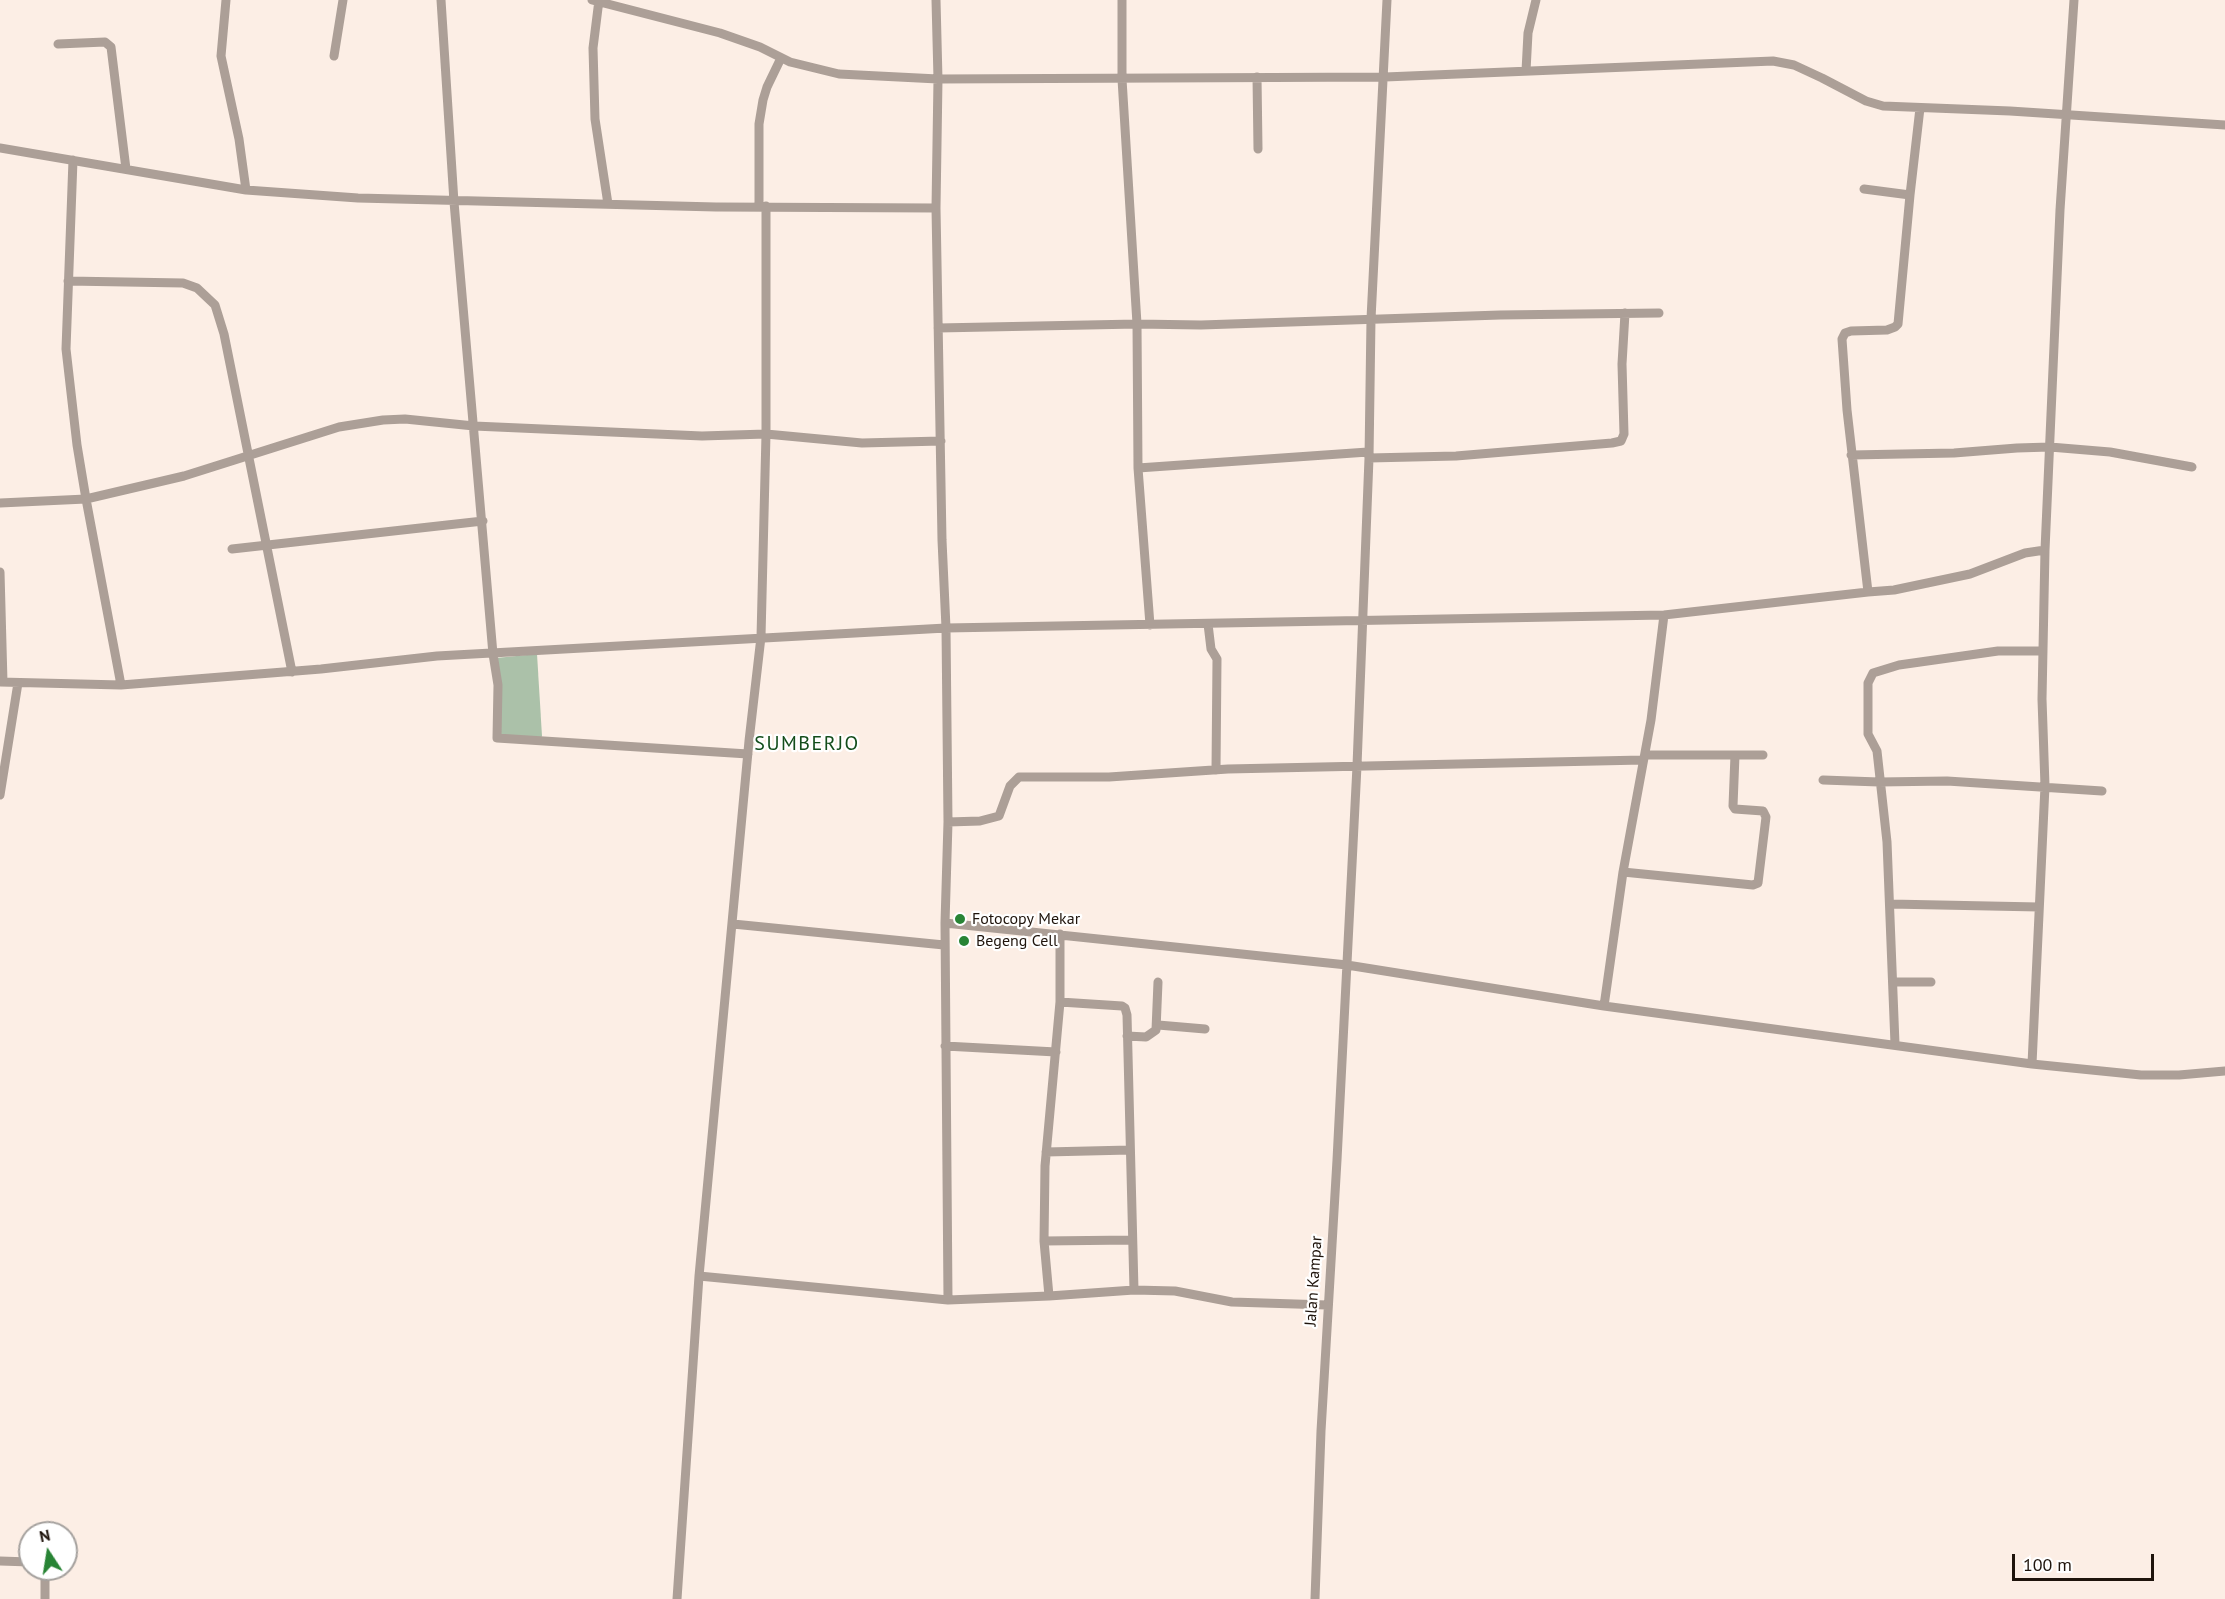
<!DOCTYPE html>
<style>
body{margin:0}
#map{position:relative;width:2225px;height:1599px;overflow:hidden;background:#fceee5;font-family:"PT Sans",sans-serif}
canvas{display:block}
.north{position:absolute;left:18px;top:1521px;width:60px;height:60px;box-sizing:border-box;background:#fff;border:2px solid #a5a19e;border-radius:50%;rotate:348deg;font-size:16px;font-weight:700;line-height:24px;text-align:center;color:#1f140c}
.north::after{content:'';display:block;margin:auto;width:21px;height:27px;background:#288435;clip-path:polygon(50% 0,100% 100%,50% 72%,0 100%)}
.scale{position:absolute;left:2012px;top:1554px;width:142px;height:27px;box-sizing:border-box;border:3px solid #1f140c;border-top:0;padding-left:8px;font-size:18px;line-height:21px;white-space:nowrap;color:#1f140c;-webkit-text-stroke:4px #fff;paint-order:stroke}
</style>
<div id="map">
<canvas width="2225" height="1599"></canvas>
<div class="north">N</div>
<div class="scale">100 m</div>
</div>
<script>
const g = document.querySelector('canvas').getContext('2d');
g.lineJoin = 'round';
function fillPath(path, color) {
  g.fillStyle = color;
  g.fill(path, 'evenodd');
}
function toPath(rows) {
  const path = new Path2D();
  for (const r of rows) {
    path.moveTo(r[0], r[1]);
    for (let i = 2; i < r.length; i += 2) path.lineTo(r[i], r[i + 1]);
  }
  return path;
}
function trace(path, color, width, dash) {
  g.strokeStyle = color;
  g.lineWidth = width;
  g.lineCap = dash ? 'butt' : 'round';
  g.setLineDash(dash || []);
  g.stroke(path);
}
function drawText(font, color, halo, rows, align = 'center') {
  g.font = font + ' "PT Sans",sans-serif';
  g.lineWidth = 4.5;
  g.setLineDash([]);
  g.textBaseline = 'middle';
  g.strokeStyle = halo;
  g.fillStyle = color;
  for (const [text, x, y, turn = 0] of rows) {
    g.save();
    g.translate(x, y);
    g.rotate((+turn || 0) * Math.PI / 180);
    g.textAlign = isNaN(turn) ? turn : align;
    if (halo) g.strokeText(text, 0, 0);
    g.fillText(text, 0, 0);
    g.restore();
  }
}
const forest = toPath([
 [537,654,542,736,541,738,500,735,496,658]
]);
const minor = toPath([
 [226,0,221,56,239,139,246,190],
 [441,0,454,202,493,654,498,685,497,738,748,754],
 [592,0,720,33,760,47,790,62,839,74,938,79,1385,77,1773,61,1794,65,1822,78,1866,101,1883,106,2010,111,2225,125],
 [599,0,593,48,595,119,608,204],
 [936,0,938,79,936,208,942,540,946,628,1664,615,1868,592,1894,590,1970,574,2025,553,2045,550],
 [1122,0,1122,79,1137,324,1138,468,1150,625],
 [58,44,105,42,111,47,126,169],
 [334,56,343,0],
 [1526,71,1528,33,1536,0],
 [1257,77,1258,149],
 [0,148,246,190,358,198,716,207,936,208],
 [1864,189,1910,195,1920,108],
 [759,206,759,124,763,100,767,87,781,58],
 [68,281,183,283,197,288,215,305,224,334,292,672],
 [938,328,1137,324,1201,325,1500,315,1659,313],
 [1851,455,1954,453,2017,448,2050,447,2110,452,2192,467],
 [1369,458,1456,456,1612,443,1621,441,1624,434,1622,364,1625,313],
 [1138,468,1368,452],
 [0,503,86,499,77,445,66,349,73,160],
 [232,549,483,521],
 [0,572,3,682],
 [1868,592,1847,410,1842,339,1845,333,1851,331,1887,330,1895,327,1898,324,1910,195],
 [1208,624,1211,649,1217,659,1216,770],
 [0,682,121,685,321,669,437,656,946,628,948,822,945,923,1347,965,1604,1006,2032,1064,2141,1075,2179,1075,2225,1071],
 [121,685,86,499,184,476,339,427,383,420,405,419,474,426,702,436,766,434,862,443,941,441],
 [1645,755,1763,755],
 [1823,780,1879,782,1947,781,2102,791],
 [0,795,18,683],
 [948,822,980,821,999,816,1010,786,1019,777,1109,777,1228,769,1643,760],
 [1623,872,1753,885,1758,883,1766,817,1763,811,1735,809,1733,806,1735,755],
 [1890,904,2039,907],
 [945,923,948,1300],
 [733,924,944,945],
 [1893,982,1931,982],
 [1060,1002,1122,1006,1125,1008,1127,1015,1134,1290],
 [1604,1006,1623,872,1651,720,1664,615],
 [1158,1025,1205,1029],
 [1127,1036,1146,1037,1156,1030,1158,982],
 [1895,1044,1887,842,1877,751,1868,734,1868,683,1873,673,1899,665,1998,651,2043,651],
 [945,1046,1056,1052],
 [2032,1064,2045,786,2042,699,2045,550,2060,210,2074,0],
 [1046,1152,1130,1150],
 [1044,1241,1132,1240],
 [699,1276,948,1300,1049,1296,1134,1290,1175,1291,1232,1302,1327,1305],
 [1049,1296,1044,1241,1045,1166,1060,1002,1060,934],
 [0,1561,30,1562],
 [45,1599,45,1569],
 [677,1599,699,1276,749,741,761,637,766,434,766,206],
 [1315,1599,1321,1431,1337,1160,1357,766,1369,458,1371,319,1387,0]
]);
const markers = [
 [960,919,6,"#288435"],
 [964,941,6,"#288435"]
];
const poiNames = [
 ["Fotocopy Mekar",972,919],
 ["Begeng Cell",976,941]
];
const streetNames = [
 ["Jalan Kampar",1314,1281,-86]
];
const quarterNames = [
 ["SUMBERJO",807,744]
];
fillPath(forest, '#abc1a9');
trace(minor, '#ac9f97', 9);
for (const [x, y, r, color] of markers) {
  const dot = new Path2D();
  dot.arc(x, y, r, 0, 2 * Math.PI);
  g.fillStyle = color;
  g.fill(dot);
  trace(dot, '#fff', 2);
}
drawText('16px', '#1f140c', '#fff', poiNames, 'left');
drawText('16px', '#1f140c', '#fff', streetNames);
g.letterSpacing = '1.5px';
drawText('20px', '#134d1b', '#fff', quarterNames);
g.letterSpacing = '0px';
</script>
